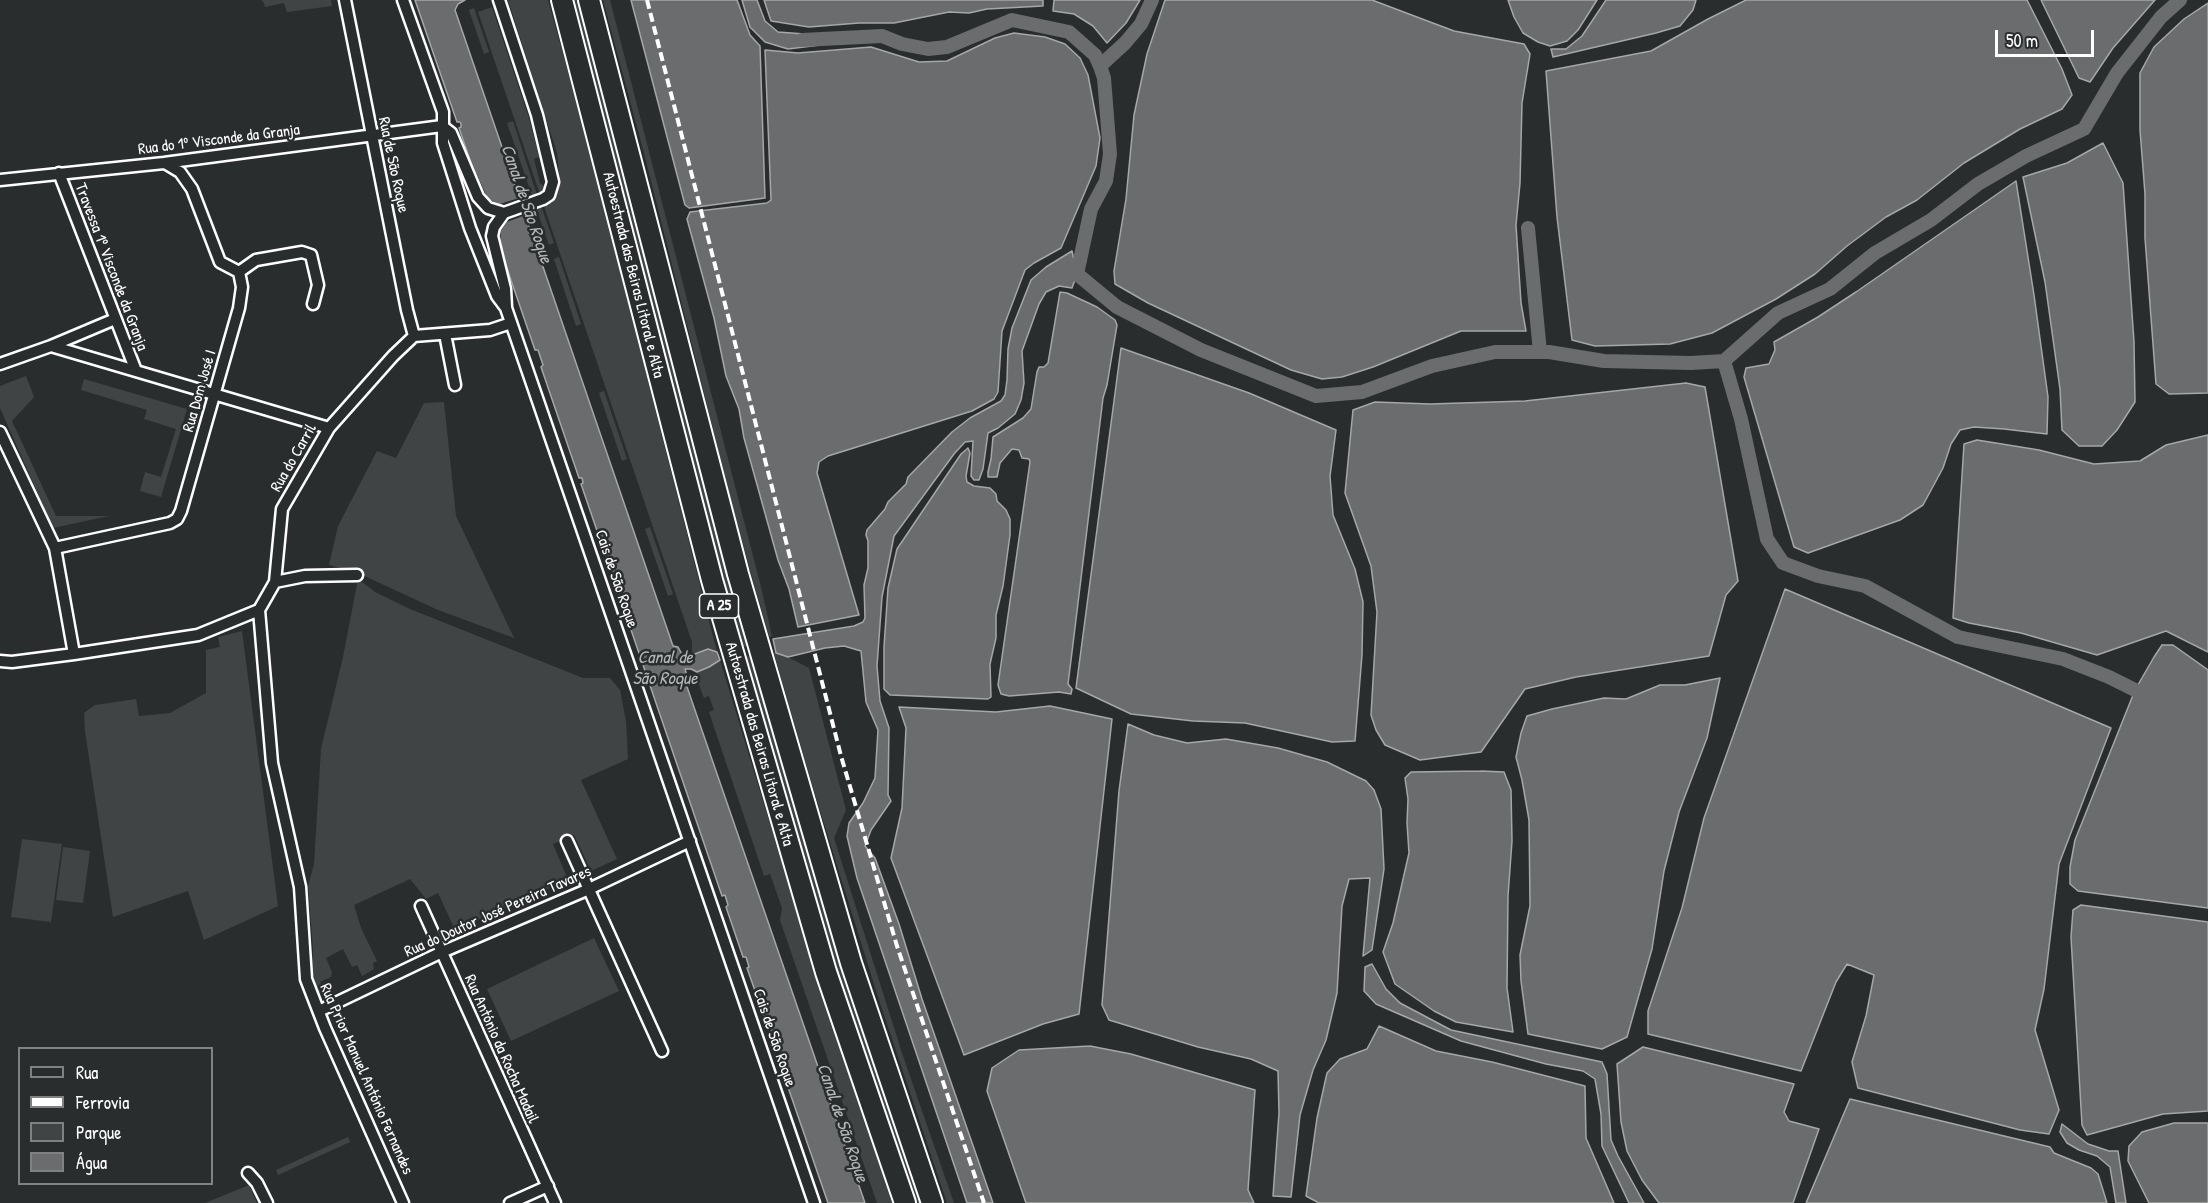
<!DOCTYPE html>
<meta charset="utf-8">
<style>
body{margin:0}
#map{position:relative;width:2208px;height:1203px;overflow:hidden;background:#2a2d2e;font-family:"Patrick Hand",sans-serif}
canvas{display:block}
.legend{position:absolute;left:18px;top:1047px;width:195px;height:138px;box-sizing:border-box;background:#2a2d2e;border:2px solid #7f8182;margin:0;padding:8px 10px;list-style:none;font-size:18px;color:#fff}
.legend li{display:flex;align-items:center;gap:12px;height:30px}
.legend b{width:30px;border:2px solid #7f8182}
.scale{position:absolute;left:1995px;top:30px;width:99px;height:27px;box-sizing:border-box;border:3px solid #fff;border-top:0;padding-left:8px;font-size:18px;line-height:21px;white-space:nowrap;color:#fff;-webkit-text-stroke:4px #2a2d2e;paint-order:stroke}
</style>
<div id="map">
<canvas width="2208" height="1203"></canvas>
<ul class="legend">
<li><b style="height:8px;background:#2a2d2e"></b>Rua</li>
<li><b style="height:8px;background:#fff"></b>Ferrovia</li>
<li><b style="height:16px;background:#414445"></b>Parque</li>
<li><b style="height:16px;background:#6a6c6d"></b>Água</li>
</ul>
<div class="scale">50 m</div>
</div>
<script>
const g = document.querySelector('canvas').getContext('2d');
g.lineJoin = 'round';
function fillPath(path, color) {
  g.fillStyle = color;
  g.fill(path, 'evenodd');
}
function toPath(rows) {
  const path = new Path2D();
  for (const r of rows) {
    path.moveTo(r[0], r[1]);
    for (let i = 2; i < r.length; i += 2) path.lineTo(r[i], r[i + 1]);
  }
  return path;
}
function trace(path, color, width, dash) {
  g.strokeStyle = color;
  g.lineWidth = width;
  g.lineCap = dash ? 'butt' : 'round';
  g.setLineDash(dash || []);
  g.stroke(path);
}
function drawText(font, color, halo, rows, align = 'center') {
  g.font = font + ' "Patrick Hand",sans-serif';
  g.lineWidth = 5;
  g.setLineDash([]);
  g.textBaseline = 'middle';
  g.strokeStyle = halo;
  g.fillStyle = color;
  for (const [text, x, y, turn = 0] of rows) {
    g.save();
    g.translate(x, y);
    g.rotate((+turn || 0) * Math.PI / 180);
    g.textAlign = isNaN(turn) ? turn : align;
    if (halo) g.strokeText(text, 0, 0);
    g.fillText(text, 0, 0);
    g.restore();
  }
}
const green = toPath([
 [260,0,331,0,332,6,287,12,284,3,265,7,263,1],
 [508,0,548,0,586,137,717,652,708,649,702,653,692,654,692,642,478,12,492,7,529,118,539,157,534,159,540,183,551,192,557,192,560,183,557,153],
 [572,0,580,0,711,512,748,646,741,647,720,571],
 [603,0,610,0,611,4,762,591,772,636,769,637,733,509,645,157],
 [474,8,489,52,484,54,469,10],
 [513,121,533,183,554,243,549,245,507,123],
 [559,257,581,324,576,326,554,259],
 [26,376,34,397,12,421,56,516,109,516,53,528,0,408,0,386],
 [84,379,187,409,161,497,140,491,145,472,161,477,176,429,144,419,147,410,81,390],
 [604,391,627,459,622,461,599,393],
 [444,402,456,516,514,638,438,610,356,572,329,565,338,526,377,451,396,458,424,403],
 [650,527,673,594,668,596,645,529],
 [358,579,375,592,410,609,583,678,610,678,620,690,626,721,628,759,581,780,617,859,591,871,574,835,553,844,568,880,455,930,438,893,426,899,410,879,354,905,361,928,377,961,373,963,374,969,362,976,357,965,352,967,343,949,326,958,332,972,331,977,320,982,324,992,319,995,312,971,313,949,308,886,314,864,321,749,343,657],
 [242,631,278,906,204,940,188,891,113,917,85,731,84,713,95,705,136,699,139,716,170,713,206,693,206,650,220,647,218,637],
 [778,652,809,668,846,810,834,838,902,1053,954,1203,947,1203,877,994,813,788,774,653],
 [751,656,830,920,923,1203,915,1203,837,968,743,657],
 [720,660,799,919,892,1203,877,1203,780,920,782,908,770,874,764,876,709,712,714,710,709,696,704,698,697,680,697,672],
 [22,839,62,844,51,922,11,917],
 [63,847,90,851,83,903,56,900],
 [594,938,619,991,511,1041,487,989],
 [348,1137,350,1142,278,1175,276,1170],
 [249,1185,257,1203,205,1203]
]);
const water = toPath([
 [415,0,465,0,458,4,455,10,673,646,678,647,684,658,708,649,717,652,720,660,709,667,697,672,691,669,685,669,688,679,686,684,865,1203,828,1203,780,1064,782,1063,777,1047,775,1048,747,968,749,967,746,957,743,957,726,907,728,905,725,895,722,896,643,665,645,664,644,659,641,659,581,484,583,483,582,478,579,478,541,367,543,365,538,350,535,350,512,283,459,128,461,127,461,124,460,122,457,122,415,0],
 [631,0,737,0,750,35,760,46,765,198,689,208,685,205,631,0],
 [742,0,757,0,765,21,778,32,818,35,820,45,788,49,765,42,750,27,742,0],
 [764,0,1043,0,1043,6,987,9,969,13,949,12,894,23,859,23,809,27,771,21,764,0],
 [1054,0,1140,0,1126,23,1107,43,1093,26,1074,14,1053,11,1054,0],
 [1165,0,1372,0,1454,31,1524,44,1530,54,1522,103,1520,183,1516,225,1521,303,1526,331,1461,331,1373,367,1342,377,1322,379,1291,370,1148,303,1115,284,1114,271,1126,199,1134,115,1147,54,1165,0],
 [1508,0,1597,0,1578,30,1567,41,1550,46,1538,42,1523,33,1514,17,1508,0],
 [1606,0,1696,0,1693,10,1680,26,1656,33,1553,57,1551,49,1566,49,1582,36,1606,0],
 [1746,0,2027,0,2062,69,2072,95,2062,109,2020,129,1964,163,1917,200,1886,217,1847,246,1815,274,1776,299,1712,333,1670,344,1595,346,1572,340,1557,217,1546,71,1651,51,1708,19,1746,0],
 [2041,0,2155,0,2113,48,2090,82,2079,78,2041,0],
 [2208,3,2208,393,2169,394,2156,384,2145,238,2145,194,2140,130,2140,73,2154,47,2184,19,2208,3],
 [1014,33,1045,37,1065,44,1080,58,1088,75,1100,138,1096,166,1061,248,1034,263,1025,270,1002,331,998,392,994,399,972,411,828,456,819,462,817,473,859,615,798,627,789,589,778,560,744,438,739,409,726,376,714,318,687,219,690,212,767,203,771,200,765,50,798,53,871,47,919,62,947,61,995,38,1014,33],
 [2103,143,2123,183,2134,342,2135,402,2117,430,2102,446,2079,446,2062,430,2060,389,2045,282,2023,177,2067,163,2103,143],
 [2016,181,2034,295,2048,397,2047,434,2004,429,1974,427,1960,430,1951,444,1943,468,1923,505,1900,520,1808,553,1794,547,1744,377,1746,368,1769,364,1775,350,1774,342,1818,317,1856,292,2016,181],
 [1072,251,1077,274,1072,288,1059,286,1046,292,1039,304,1022,351,1024,383,1021,400,1015,414,998,428,988,433,983,469,979,480,974,480,971,476,973,441,965,442,954,454,894,536,882,597,877,666,880,701,889,728,888,795,891,801,871,830,865,846,875,858,899,924,922,999,993,1203,967,1203,857,878,847,836,849,823,863,803,875,778,878,730,866,702,861,651,844,646,825,648,788,657,776,653,773,639,854,626,863,622,865,618,864,585,868,568,868,541,866,535,867,530,885,509,888,502,906,484,908,477,952,432,970,418,1001,401,1005,395,1007,380,1008,349,1012,328,1031,280,1046,267,1072,251],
 [1060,292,1067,293,1097,307,1115,320,1117,325,1107,385,1103,398,1073,644,1068,684,1072,689,1071,694,1059,692,1009,696,1001,694,998,685,1030,462,1029,459,1022,458,1019,450,1012,449,1000,463,997,477,988,477,988,472,991,459,993,437,1023,418,1031,409,1037,372,1039,367,1044,367,1048,363,1060,292],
 [1121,348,1249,393,1336,430,1330,476,1333,515,1355,569,1363,602,1362,655,1355,741,1332,742,1245,723,1193,721,1131,714,1076,688,1121,348],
 [1686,383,1705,387,1738,581,1726,595,1709,656,1576,677,1525,689,1481,752,1420,760,1385,745,1376,730,1371,715,1377,612,1371,566,1345,493,1353,410,1375,402,1430,404,1525,401,1686,383],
 [2208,435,2208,652,2166,631,2097,655,2021,633,1969,623,1953,618,1964,444,1977,440,2039,450,2094,464,2140,461,2166,445,2208,435],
 [968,448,970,453,966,476,967,482,974,486,990,488,996,494,997,501,1006,510,1010,519,1010,535,1003,586,996,615,996,638,990,664,991,697,988,699,890,695,884,689,884,647,888,588,897,549,961,454,968,448],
 [1785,589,2111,728,2059,864,2044,989,2035,1030,2059,1110,2049,1134,2020,1130,1858,1088,1852,1062,1866,1016,1874,975,1847,964,1836,982,1801,1071,1648,1034,1648,1011,1682,908,1704,818,1785,589],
 [2162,645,2173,645,2208,670,2208,908,2078,891,2070,884,2070,867,2075,840,2135,690,2154,657,2162,645],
 [1720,678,1707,738,1679,812,1664,871,1652,949,1627,1037,1602,1049,1528,1034,1521,981,1520,955,1530,906,1529,820,1522,780,1516,757,1521,733,1527,716,1552,709,1604,698,1626,699,1660,685,1685,685,1720,678],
 [1050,706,1112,719,1079,1014,1043,1024,964,1055,891,858,902,808,906,728,899,707,996,712,1050,706],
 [1128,724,1154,735,1187,743,1226,739,1278,748,1327,762,1366,781,1374,790,1381,809,1384,869,1372,950,1363,956,1370,878,1349,879,1342,906,1337,993,1326,1040,1313,1070,1300,1115,1291,1197,1273,1196,1279,1113,1278,1071,1251,1059,1198,1047,1109,1020,1102,1005,1119,791,1128,724],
 [1481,771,1504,772,1511,790,1512,841,1508,896,1507,988,1513,1032,1456,1022,1434,1011,1395,984,1383,952,1393,923,1409,853,1407,823,1408,799,1405,778,1411,772,1481,771],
 [2081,905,2208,922,2208,1111,2163,1114,2087,1135,2082,1125,2071,937,2073,910,2081,905],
 [1372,964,1386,989,1400,1003,1451,1030,1602,1062,1607,1074,1611,1140,1618,1156,1644,1203,1629,1203,1602,1146,1601,1114,1595,1079,1583,1071,1546,1064,1461,1041,1376,1004,1364,991,1365,967,1372,964],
 [1379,1026,1436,1051,1492,1062,1585,1086,1586,1138,1614,1203,1319,1203,1306,1196,1317,1118,1327,1073,1340,1059,1367,1049,1379,1026],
 [1090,1046,1131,1054,1255,1090,1248,1190,1254,1203,1026,1203,987,1091,992,1068,1019,1050,1090,1046],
 [1643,1047,1794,1084,1784,1112,1789,1121,1819,1129,1793,1203,1659,1203,1642,1180,1627,1151,1621,1122,1617,1064,1643,1047],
 [1850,1099,2050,1147,2054,1153,2091,1168,2098,1174,2107,1203,1806,1203,1850,1099],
 [2174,1123,2208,1123,2208,1203,2149,1203,2128,1161,2129,1146,2142,1132,2174,1123],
 [2062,1124,2088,1144,2109,1151,2118,1151,2126,1203,2116,1203,2110,1167,2097,1156,2079,1150,2067,1143,2060,1132,2062,1124]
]);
const pier = toPath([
 [467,153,488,199,500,204,522,197,528,214,507,222,501,230,500,244,512,287,510,288,465,154]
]);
const canal = toPath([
 [802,40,882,36,902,44,928,49,947,47,1012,20,1069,32,1095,55,1100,66,1104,78,1110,154,1106,181,1091,209,1077,274],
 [1100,66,1125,43,1141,24,1152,0],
 [1528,228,1540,352],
 [1061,276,1077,274,1117,307,1201,350,1316,396,1362,392,1432,366,1495,352,1549,352,1604,361,1691,363,1724,361,1778,313,1830,289,1875,253,1931,220,1978,184,2026,156,2084,129,2117,73,2161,17,2180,0],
 [1724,361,1741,419,1767,539,1783,563,1818,576,1865,586,1958,637,2063,659,2109,677,2135,690]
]);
const street = toPath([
 [345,0,407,310,414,336],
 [403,0,443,112,443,143,470,228,497,296,506,308,814,1203],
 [499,0,537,115,553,182,549,195,543,199,504,213],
 [442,126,451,133,478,197,488,208,504,213],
 [165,163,180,172,192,189,220,262,239,272],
 [59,173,136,371],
 [0,180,164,163,442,126],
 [504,213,494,227,492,236,505,289,506,307],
 [239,272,256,260,302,252,311,255,318,285,313,304],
 [445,334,455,385],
 [414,336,490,330,511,323],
 [51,346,329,428],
 [0,364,51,346,115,319],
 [0,432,55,548,74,654],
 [55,548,170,523,177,519,181,511,239,308,242,287,239,272],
 [275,582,305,576,357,575],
 [259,610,272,763,300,887,306,979,325,1028,403,1203],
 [0,661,12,662,74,654,198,635,259,610,275,582,282,509,329,428,393,356,414,336],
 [567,841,662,1051],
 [421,906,555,1203],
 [319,1011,442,952,589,889,690,841],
 [248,1173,257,1183,267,1203],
 [510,1203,548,1186]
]);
const highway = toPath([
 [562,0,712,580,826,972,905,1203],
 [589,0,738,574,851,963,932,1203]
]);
const rail = toPath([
 [647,0,841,756,897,946,984,1203]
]);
const shields = [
 [719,606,39]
];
const shieldNames = [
 ["A 25",719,606]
];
const streetNames = [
 ["Rua do 1º Visconde da Granja",219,140,-7],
 ["Rua de São Roque",393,165,78],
 ["Travessa 1º Visconde da Granja",111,267,69],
 ["Autoestrada das Beiras Litoral e Alta",633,275,76],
 ["Rua Dom José I",200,391,-74],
 ["Rua do Carril",294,458,-60],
 ["Cais de São Roque",616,579,71],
 ["Autoestrada das Beiras Litoral e Alta",759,744,74],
 ["Rua do Doutor José Pereira Tavares",498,912,-24],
 ["Cais de São Roque",774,1038,71],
 ["Rua António da Rocha Madail",501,1049,66],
 ["Rua Prior Manuel António Fernandes",366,1079,66]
];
const waterNames = [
 ["Canal de São Roque",526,204,71],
 ["Canal de",665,658],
 ["São Roque",665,679],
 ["Canal de São Roque",842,1123,71]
];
fillPath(green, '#414445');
fillPath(water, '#6a6c6d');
trace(water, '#a6a7a7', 1.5);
fillPath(pier, '#2a2d2e');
trace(canal, '#6a6c6d', 14);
trace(street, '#fff', 15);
trace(highway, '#fff', 24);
trace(street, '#2a2d2e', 10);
trace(highway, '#2a2d2e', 20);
trace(rail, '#fff', 4, [9, 4.5]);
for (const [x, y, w] of shields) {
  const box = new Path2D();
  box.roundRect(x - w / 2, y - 12, w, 24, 4.5);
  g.fillStyle = '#2a2d2e';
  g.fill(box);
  trace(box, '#fff', 1.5);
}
drawText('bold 15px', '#fff', null, shieldNames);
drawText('16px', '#fff', '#2a2d2e', streetNames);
drawText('italic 18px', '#b4b6b6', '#2a2d2e', waterNames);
</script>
